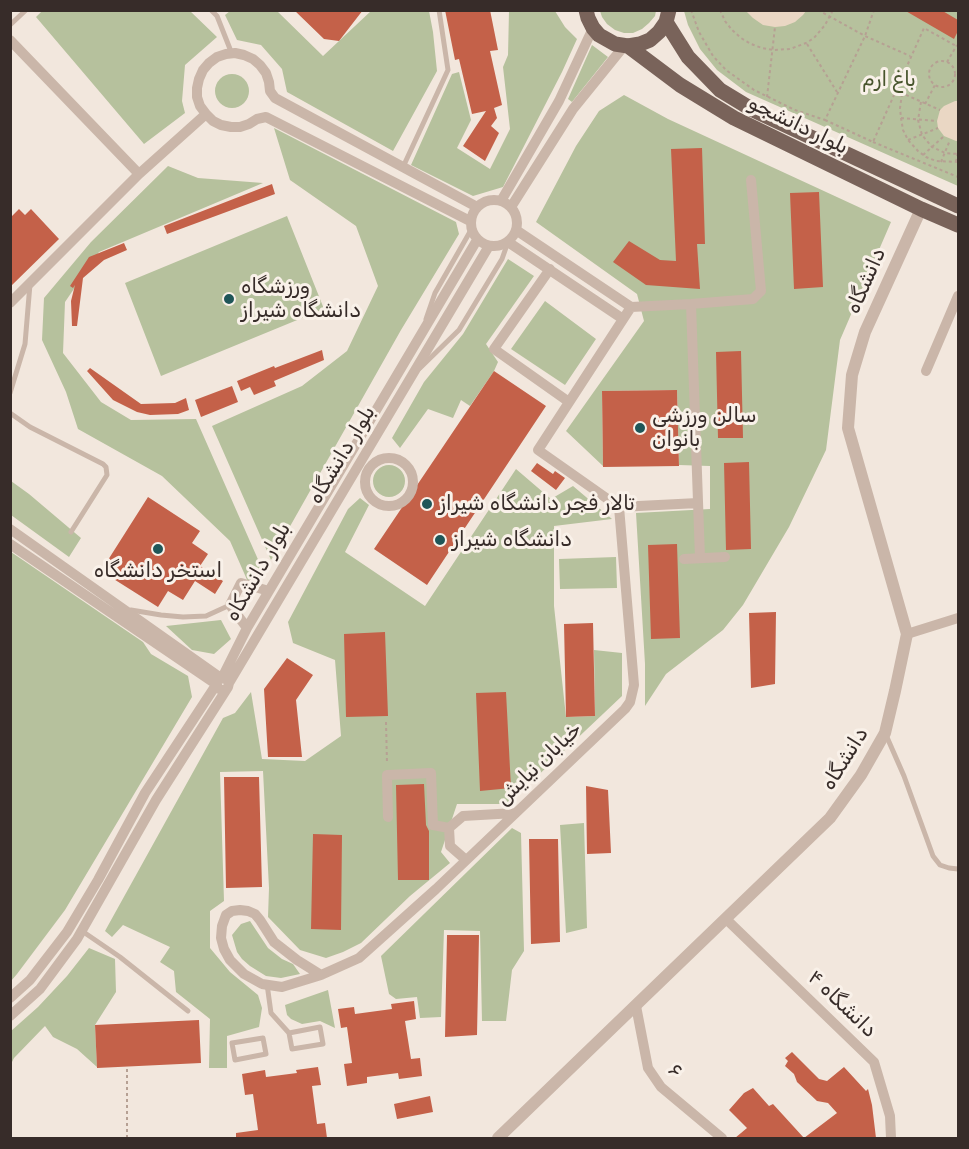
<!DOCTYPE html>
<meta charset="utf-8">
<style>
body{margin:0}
#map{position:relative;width:969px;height:1149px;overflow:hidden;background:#f2e7dd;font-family:Rubik,sans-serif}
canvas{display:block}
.frame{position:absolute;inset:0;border:12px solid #372c29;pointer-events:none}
</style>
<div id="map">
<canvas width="969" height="1149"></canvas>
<div class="frame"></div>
</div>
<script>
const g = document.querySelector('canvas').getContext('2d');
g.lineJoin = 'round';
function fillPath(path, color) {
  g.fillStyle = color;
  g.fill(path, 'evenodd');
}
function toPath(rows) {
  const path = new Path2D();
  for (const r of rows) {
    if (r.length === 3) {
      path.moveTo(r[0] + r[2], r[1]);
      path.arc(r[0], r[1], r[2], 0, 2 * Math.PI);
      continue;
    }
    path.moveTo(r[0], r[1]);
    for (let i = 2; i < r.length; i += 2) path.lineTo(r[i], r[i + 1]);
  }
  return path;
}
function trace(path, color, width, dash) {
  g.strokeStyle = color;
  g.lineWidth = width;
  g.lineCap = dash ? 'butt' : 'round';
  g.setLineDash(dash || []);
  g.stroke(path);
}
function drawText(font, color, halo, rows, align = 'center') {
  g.font = font + ' Rubik,Vazirmatn,sans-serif';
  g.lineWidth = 6;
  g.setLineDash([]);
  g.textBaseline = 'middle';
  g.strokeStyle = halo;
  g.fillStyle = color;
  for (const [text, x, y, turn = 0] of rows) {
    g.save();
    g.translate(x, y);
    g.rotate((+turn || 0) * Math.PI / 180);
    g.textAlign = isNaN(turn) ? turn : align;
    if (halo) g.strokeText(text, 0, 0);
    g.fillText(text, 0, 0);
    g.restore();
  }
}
const green = toPath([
 [43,10,190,11,217,37,185,65,182,101,185,113,144,144,36,17],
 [230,11,277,11,323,56,371,11,429,11,433,32,437,71,393,151,287,92,282,69,261,45,237,40,225,15],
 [509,11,555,11,565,27,577,39,562,72,503,187,473,196,411,165,452,74,459,72,471,120,457,148,490,169,510,129,503,67,508,55],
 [600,11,600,10,656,11,655,16,649,23,642,29,633,33,624,33,615,30,607,24,602,17],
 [684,11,958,11,958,186,746,92,717,70,700,49,688,25],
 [592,45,608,57,572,102,568,99],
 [232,91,17],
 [624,95,668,119,891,222,840,340,826,450,789,527,743,605,723,630,666,674,645,706,645,664,636,513,710,509,710,466,679,465,677,390,602,391,603,466,566,431,644,321,637,294,536,222,576,146,599,111],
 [274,128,456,222,459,234,401,330,271,560,212,426,302,386,347,351,378,286,356,226,290,180],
 [168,166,198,178,263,183,99,252,65,302,63,353,101,402,131,420,196,419,264,573,248,582,230,541,162,476,78,429,66,392,42,340,44,298,91,242],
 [287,216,324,309,161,376,125,283],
 [508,259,534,276,486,344,498,362,494,371,470,406,461,400,453,418,428,409,400,448,392,438,424,382,463,334],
 [545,301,596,339,565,385,511,349],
 [389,481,16],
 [516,469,551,499,573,486,612,519,554,526,554,606,566,717,595,716,594,650,622,653,622,696,530,783,511,804,457,804,441,852,450,863,410,896,361,943,343,952,326,958,300,950,268,917,269,888,263,771,220,772,224,901,210,911,210,948,230,972,258,995,262,1008,259,1027,227,1036,227,1068,209,1068,210,1019,176,992,174,971,160,962,170,947,123,925,112,937,105,931,223,718,235,713,251,692,262,759,305,761,341,736,335,660,293,643,288,622,348,509,360,498,369,505,345,552,425,606],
 [11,481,29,494,81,538,69,557,11,515],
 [11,552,143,642,151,654,188,676,192,697,65,910,17,974,11,981],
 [616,557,617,588,560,589,559,559],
 [221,620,231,639,214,654,192,650,166,626],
 [584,823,587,928,566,933,560,825],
 [512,828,521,833,524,951,512,970,506,1021,482,1021,480,931,444,930,441,1017,420,1018,417,997,396,999,389,994,381,956],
 [250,921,268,948,282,959,293,964,300,974,281,978,266,976,250,966,242,959,237,952,232,935,241,924],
 [89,948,115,959,116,992,95,1025,97,1067,77,1049,53,1037,45,1026,14,1058,11,1064,11,1031,38,1007,67,976],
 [328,990,335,1028,320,1021,302,1024,291,1019,287,1015,285,1005]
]);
const plaza = toPath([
 [746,11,806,11,803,15,795,22,785,26,775,27,763,25,753,18],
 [955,101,958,101,958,141,956,141,944,136,938,128,937,121,940,110,944,106]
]);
const building = toPath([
 [294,10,363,10,339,41,324,39],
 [445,10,490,10,498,50,490,51,502,105,494,108,497,118,491,126,499,133,485,161,463,146,486,111,472,114,459,59,455,60],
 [904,10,941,10,958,20,958,31,954,39],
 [702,148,705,244,697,244,700,289,646,285,613,262,629,241,660,260,676,261,671,149],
 [272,184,275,194,167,234,164,226],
 [819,192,823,287,794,289,790,193],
 [19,209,25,215,31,209,59,239,10,287,10,218],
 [124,243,127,250,104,260,83,278,77,326,72,326,71,301,75,285,73,288,70,286,89,257],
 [322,350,324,360,274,381,276,386,254,395,250,387,241,391,237,381,274,366,275,368],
 [741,351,743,438,718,438,716,352],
 [90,368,141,404,175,403,186,398,189,410,178,414,150,415,137,412,113,400,87,371],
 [494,371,546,406,427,585,374,549],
 [232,386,238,402,201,417,195,400],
 [677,390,679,466,603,467,602,391],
 [749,462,751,549,726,550,724,463],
 [537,463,553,474,555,471,565,478,556,490,531,471],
 [148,497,200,531,192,543,208,554,200,566,223,581,215,594,195,581,183,600,168,591,158,607,101,571],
 [677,544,680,638,651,639,648,545],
 [776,612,775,684,751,688,749,613],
 [593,623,595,716,566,717,564,624],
 [385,632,388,716,346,717,344,634],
 [287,658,313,675,296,700,302,757,268,757,264,689],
 [506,692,511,788,480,791,476,693],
 [224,777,259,777,262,887,226,888],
 [424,784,426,825,429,831,429,880,398,880,396,785],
 [586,786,608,790,611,853,587,854],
 [313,834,342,835,341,930,311,929],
 [529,839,558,839,560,942,531,944],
 [447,935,479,935,477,1035,445,1037],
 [414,1001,416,1019,405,1021,411,1059,420,1058,422,1076,399,1079,398,1073,367,1077,367,1083,347,1086,344,1064,352,1063,347,1027,341,1028,338,1009,354,1007,355,1014,392,1009,391,1004],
 [199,1020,201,1063,97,1068,95,1025],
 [792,1052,819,1079,827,1081,844,1067,866,1091,868,1089,872,1105,876,1138,735,1138,747,1128,729,1110,744,1093,753,1088,769,1106,773,1104,804,1138,837,1113,828,1103,817,1101,797,1082,794,1074,785,1066,788,1061,785,1058],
 [318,1067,321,1085,312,1086,317,1124,325,1123,327,1138,236,1138,236,1133,258,1130,253,1094,245,1095,242,1074,265,1070,266,1077,297,1073,296,1070],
 [430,1096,433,1112,397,1119,394,1104]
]);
const path = toPath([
 [691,10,699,32,713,56,726,70,754,90,795,110,825,120,865,36,874,10],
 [720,10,725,21,732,30,741,38,751,44,762,48,773,50,790,49,806,43,814,38,825,25,833,10],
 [818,10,865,36,910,56],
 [807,44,837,92],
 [942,74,13],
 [947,62,957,45],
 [895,90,940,110],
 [902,94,900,108,901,118,903,130,908,140,918,151,926,157,936,161,958,162],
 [767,97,775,27],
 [921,102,918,120,922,135,932,147,945,153,958,154],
 [925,104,935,85],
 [901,118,937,121],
 [825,120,873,142,924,28,958,47],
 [908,140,938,128],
 [873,142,958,177],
 [923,155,944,136],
 [941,162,950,140],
 [956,162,958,151],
 [386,722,387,763],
 [127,1138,127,1067]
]);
const service = toPath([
 [211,10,217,16,232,54],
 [10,25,26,10],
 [403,167,448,70,439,10],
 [426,319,435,293,471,230],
 [420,368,459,330,502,259,508,242],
 [10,393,25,344,30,284],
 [10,413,30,427,103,464,106,467,107,475,71,532],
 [131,610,161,615,183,617,206,616,230,605],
 [886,735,904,776,933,856,940,865,949,868,958,869],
 [82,931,120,957,188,1011],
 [267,984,271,1013,289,1033,292,1049,323,1044,320,1027,289,1033],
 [263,1038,266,1054,235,1060,232,1043,263,1038]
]);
const minor = toPath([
 [10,40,139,174],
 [494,223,23],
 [501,201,559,101,593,28],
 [511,207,573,109,624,46],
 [470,221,266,117,257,119,249,124,240,127,231,127,221,125,213,121,206,114,200,106,197,97,197,88,199,79,203,70,209,63,217,57,226,54,235,53,244,55,253,59,260,65,266,73,269,82,270,91,275,98,477,207],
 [516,230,631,307],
 [508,242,623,319],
 [550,269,494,349,569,402],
 [10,303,139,174,206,114],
 [691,304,700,558],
 [631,307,538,450,619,507,698,503],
 [631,307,691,304,753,299,761,291,751,180],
 [926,371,958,296],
 [389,482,24],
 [10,529,221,678],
 [10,544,216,684],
 [684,559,725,557],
 [247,628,230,605,241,583,269,591],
 [907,634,958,618],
 [222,678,247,628,477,240],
 [229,683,489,246],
 [388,817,387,775,431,773,433,825,449,828],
 [466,860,450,846,449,828,463,816,515,813],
 [726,919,874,1062,890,1116,891,1138],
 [321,975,297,960,274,942,260,920,255,914,248,911,240,910,232,911,226,915,222,926,221,938,224,949,230,960,244,974,262,984,282,987,321,975,359,958,436,889,625,709,630,702,634,685,619,507],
 [10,998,30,980,67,932,98,880,145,793,216,685],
 [636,1006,648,1068,661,1087,722,1138],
 [10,1016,40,989,77,939,156,800,228,687,229,683,227,680,224,678,219,679,217,682,217,687,221,690,225,690]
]);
const tertiary = toPath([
 [498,1138,830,818,861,775,885,733,895,691,907,634,848,428,852,375,865,332,921,209]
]);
const primary = toPath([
 [586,10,588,18,593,28,599,35,615,44,628,46,640,44,650,40,659,32,666,22,669,10],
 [666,22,688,57,720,90,753,110,958,206],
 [628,46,680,85,734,118,921,209,958,225]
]);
const markers = [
 [229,299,6,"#1f5658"],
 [640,428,6,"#1f5658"],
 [427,504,6,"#1f5658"],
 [440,540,6,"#1f5658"],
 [158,549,6,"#1f5658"]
];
const parkNames = [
 ["باغ ارم",889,80]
];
const streetNames = [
 ["بلوار دانشجو",798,125,26],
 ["دانشگاه",866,281,-66],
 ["بلوار دانشگاه",342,455,-59],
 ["بلوار دانشکاه",258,572,-60],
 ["دانشگاه",845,759,-58],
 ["خیابان نیایش",539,764,-44],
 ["۴ دانشگاه",842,1004,44],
 ["۶",675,1071,50]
];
const poiNames = [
 ["ورزشگاه",241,287],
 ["دانشگاه شیراز",241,311],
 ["سالن ورزشی",652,416],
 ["بانوان",652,440],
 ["تالار فجر دانشگاه شیراز",439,504],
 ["دانشگاه شیراز",452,540],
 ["استخر دانشگاه",158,571,"center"]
];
fillPath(green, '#b6c19d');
fillPath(plaza, '#ead7c4');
fillPath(building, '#c46149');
trace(path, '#b6a093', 2, [3, 3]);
trace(service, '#cab6a9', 5);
trace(minor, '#cab6a9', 10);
trace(tertiary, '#cab6a9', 12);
trace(primary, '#79635a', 15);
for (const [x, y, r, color] of markers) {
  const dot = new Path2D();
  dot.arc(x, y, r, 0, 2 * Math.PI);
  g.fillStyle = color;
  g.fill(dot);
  trace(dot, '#f9f1e9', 2);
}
drawText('21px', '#48552d', '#f9f1e9', parkNames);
drawText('21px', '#372c29', '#f9f1e9', streetNames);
drawText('21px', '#372c29', '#f9f1e9', poiNames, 'left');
</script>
